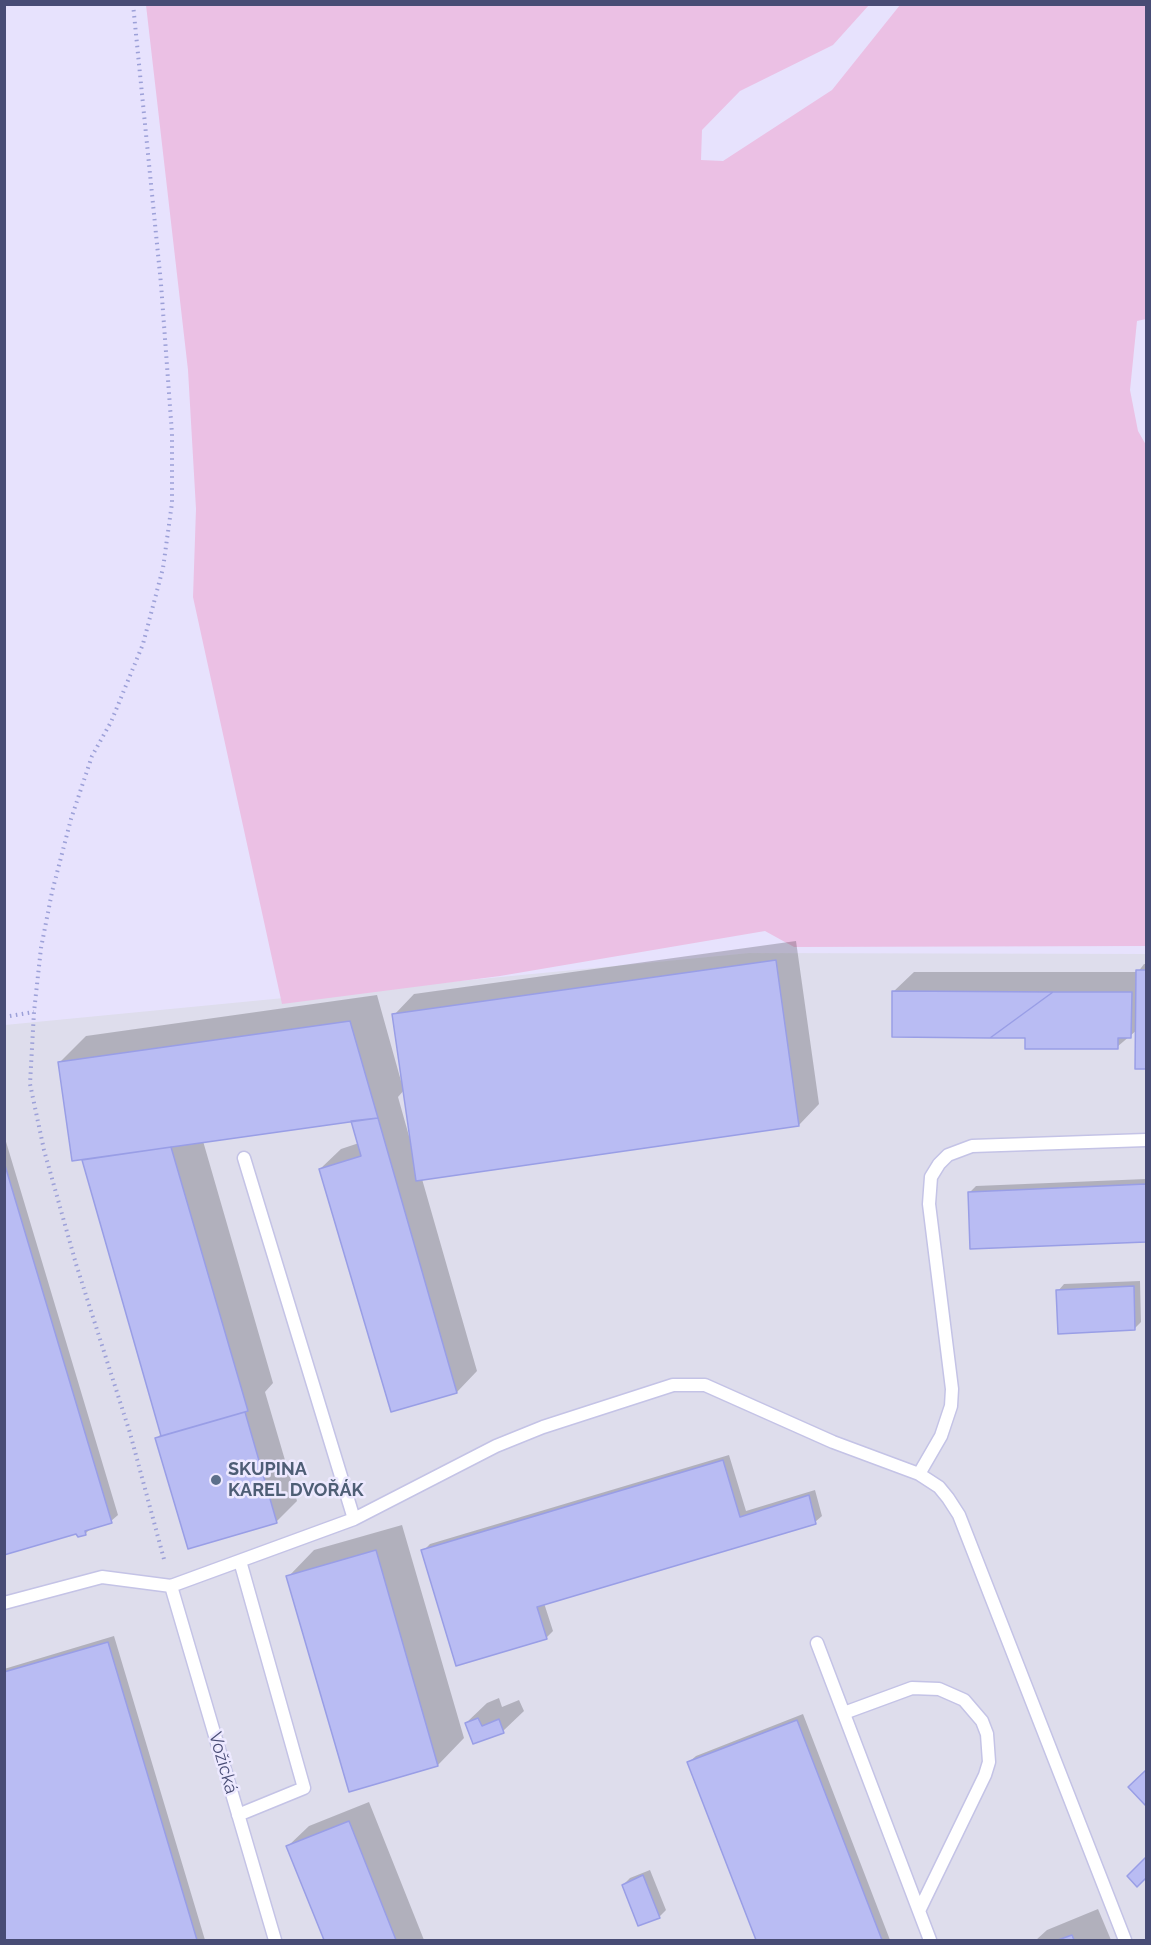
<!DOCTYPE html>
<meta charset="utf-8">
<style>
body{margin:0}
#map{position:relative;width:1151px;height:1945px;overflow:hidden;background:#e7e2fd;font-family:Raleway,sans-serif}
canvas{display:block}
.frame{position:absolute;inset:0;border:6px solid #484c75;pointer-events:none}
</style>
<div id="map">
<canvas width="1151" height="1945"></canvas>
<div class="frame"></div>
</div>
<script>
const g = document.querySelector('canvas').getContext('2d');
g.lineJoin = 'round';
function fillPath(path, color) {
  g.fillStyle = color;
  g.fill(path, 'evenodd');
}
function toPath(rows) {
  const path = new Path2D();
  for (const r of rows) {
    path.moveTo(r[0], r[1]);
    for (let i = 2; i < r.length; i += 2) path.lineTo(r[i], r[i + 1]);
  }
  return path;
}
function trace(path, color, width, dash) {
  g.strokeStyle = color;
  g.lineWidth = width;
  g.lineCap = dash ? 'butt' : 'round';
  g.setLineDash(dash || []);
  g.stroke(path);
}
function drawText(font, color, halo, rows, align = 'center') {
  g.font = font + ' Raleway,sans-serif';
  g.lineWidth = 5;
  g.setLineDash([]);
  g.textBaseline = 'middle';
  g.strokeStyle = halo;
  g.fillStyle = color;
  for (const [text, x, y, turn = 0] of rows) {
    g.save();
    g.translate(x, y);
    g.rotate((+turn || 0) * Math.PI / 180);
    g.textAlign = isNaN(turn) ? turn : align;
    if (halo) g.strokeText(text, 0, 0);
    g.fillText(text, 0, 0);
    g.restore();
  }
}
const industrial = toPath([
 [749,953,1146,954,1146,1940,5,1940,5,1025]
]);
const green = toPath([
 [146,5,869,5,833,45,740,91,702,130,701,160,723,161,832,90,900,5,1146,5,1146,319,1137,321,1130,390,1138,431,1146,445,1146,946,794,947,765,931,500,976,282,1004,193,597,196,509,188,370]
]);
const shadow = toPath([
 [796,941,819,1104,799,1125,422,1179,477,1371,457,1392,392,1411,320,1169,341,1149,359,1143,353,1120,203,1141,273,1383,265,1392,297,1501,277,1521,189,1547,157,1438,162,1433,83,1158,59,1063,86,1036,377,995,401,1081,394,1015,414,994],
 [405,1089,411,1135,409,1136,398,1097],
 [1144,964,1146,964,1146,1068,1137,1068,1137,1030,1117,1047,1027,1036,893,992,914,972,1138,972],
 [4,1135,118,1515,111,1521,92,1527,86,1533,79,1536,77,1532,4,1553],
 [1146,1179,1146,1240,971,1248,969,1193,976,1186],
 [1140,1281,1141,1322,1134,1329,1058,1291,1064,1284],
 [729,1455,746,1511,815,1490,822,1516,815,1522,544,1603,553,1631,546,1638,423,1551,430,1544],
 [402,1525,464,1738,438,1765,288,1577,314,1550],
 [114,1636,205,1940,4,1940,4,1669],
 [499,1698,502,1707,519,1700,524,1711,503,1731,466,1723,487,1703],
 [803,1714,890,1940,758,1940,689,1762,696,1756],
 [369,1802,424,1940,325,1940,288,1846,309,1826],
 [650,1870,666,1910,659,1917,623,1885,630,1878],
 [1098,1909,1111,1940,1036,1940,1047,1930]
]);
const building = toPath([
 [776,960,799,1126,416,1181,392,1014,776,960],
 [1136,970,1146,970,1146,1069,1135,1069,1136,970],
 [892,991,1053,992,990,1038,892,1037,892,991],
 [1053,992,1132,992,1131,1038,1118,1038,1118,1049,1025,1049,1025,1038,990,1038,1053,992],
 [350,1021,378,1118,72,1161,58,1062,350,1021],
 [378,1118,457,1393,391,1412,319,1169,361,1156,351,1121,378,1118],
 [171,1147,248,1411,161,1436,82,1160,171,1147],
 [4,1162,112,1523,85,1531,86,1535,78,1537,76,1534,4,1555,4,1162],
 [1146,1184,1146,1242,970,1249,968,1192,1146,1184],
 [1134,1286,1135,1330,1058,1334,1056,1290,1134,1286],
 [245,1412,277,1523,188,1549,155,1438,245,1412],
 [723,1460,740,1517,809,1495,816,1524,537,1607,547,1639,456,1666,421,1550,723,1460],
 [376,1550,438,1766,349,1792,286,1576,376,1550],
 [108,1642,197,1940,4,1940,4,1672,108,1642],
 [478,1718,482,1726,499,1719,504,1733,473,1744,465,1723,478,1718],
 [797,1720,882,1940,756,1940,687,1762,797,1720],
 [1146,1770,1146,1803,1145,1805,1128,1787,1146,1770],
 [349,1821,396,1940,324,1940,286,1846,349,1821],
 [1146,1857,1146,1878,1137,1887,1127,1876,1146,1857],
 [643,1875,660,1918,638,1926,622,1885,643,1875],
 [1072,1935,1074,1940,1058,1940,1072,1935]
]);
const path = toPath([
 [133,4,161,284,172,434,172,503,163,568,143,644,111,722,92,756,71,819,52,892,41,948,34,1012,30,1084,44,1150,76,1264,130,1433,165,1563],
 [4,1017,34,1012]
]);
const lane = toPath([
 [244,1158,354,1519],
 [919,1474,941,1436,951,1406,952,1389,929,1204,931,1177,939,1164,948,1155,972,1146,1146,1140],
 [171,1586,275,1940],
 [4,1603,102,1577,171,1586,354,1519,496,1446,543,1427,673,1385,705,1385,833,1442,919,1474,939,1487,948,1498,959,1515,1125,1940],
 [817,1643,930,1940],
 [844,1713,912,1688,939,1689,964,1700,982,1721,987,1734,989,1762,985,1775,919,1911],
 [238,1815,304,1788,240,1561]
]);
const markers = [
 [216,1480,6,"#5c6f8a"]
];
const serviceNames = [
 ["SKUPINA",228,1470],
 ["KAREL DVOŘÁK",228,1491]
];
const streetNames = [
 ["Vožická",223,1763,74]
];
fillPath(industrial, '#deddec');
fillPath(green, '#ebc0e4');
fillPath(shadow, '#0003');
fillPath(building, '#b9bcf3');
trace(building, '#999ee6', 1.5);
trace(lane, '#c4c3e6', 15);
trace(path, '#9ca0d8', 4, [1.5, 4.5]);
trace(lane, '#fff', 12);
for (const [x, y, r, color] of markers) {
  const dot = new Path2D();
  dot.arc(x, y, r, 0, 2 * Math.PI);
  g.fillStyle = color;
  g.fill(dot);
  trace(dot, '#ede9ff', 2);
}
drawText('bold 18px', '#4e5e75', '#ede9ff', serviceNames, 'left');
drawText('18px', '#484c75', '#ede9ff', streetNames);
</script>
